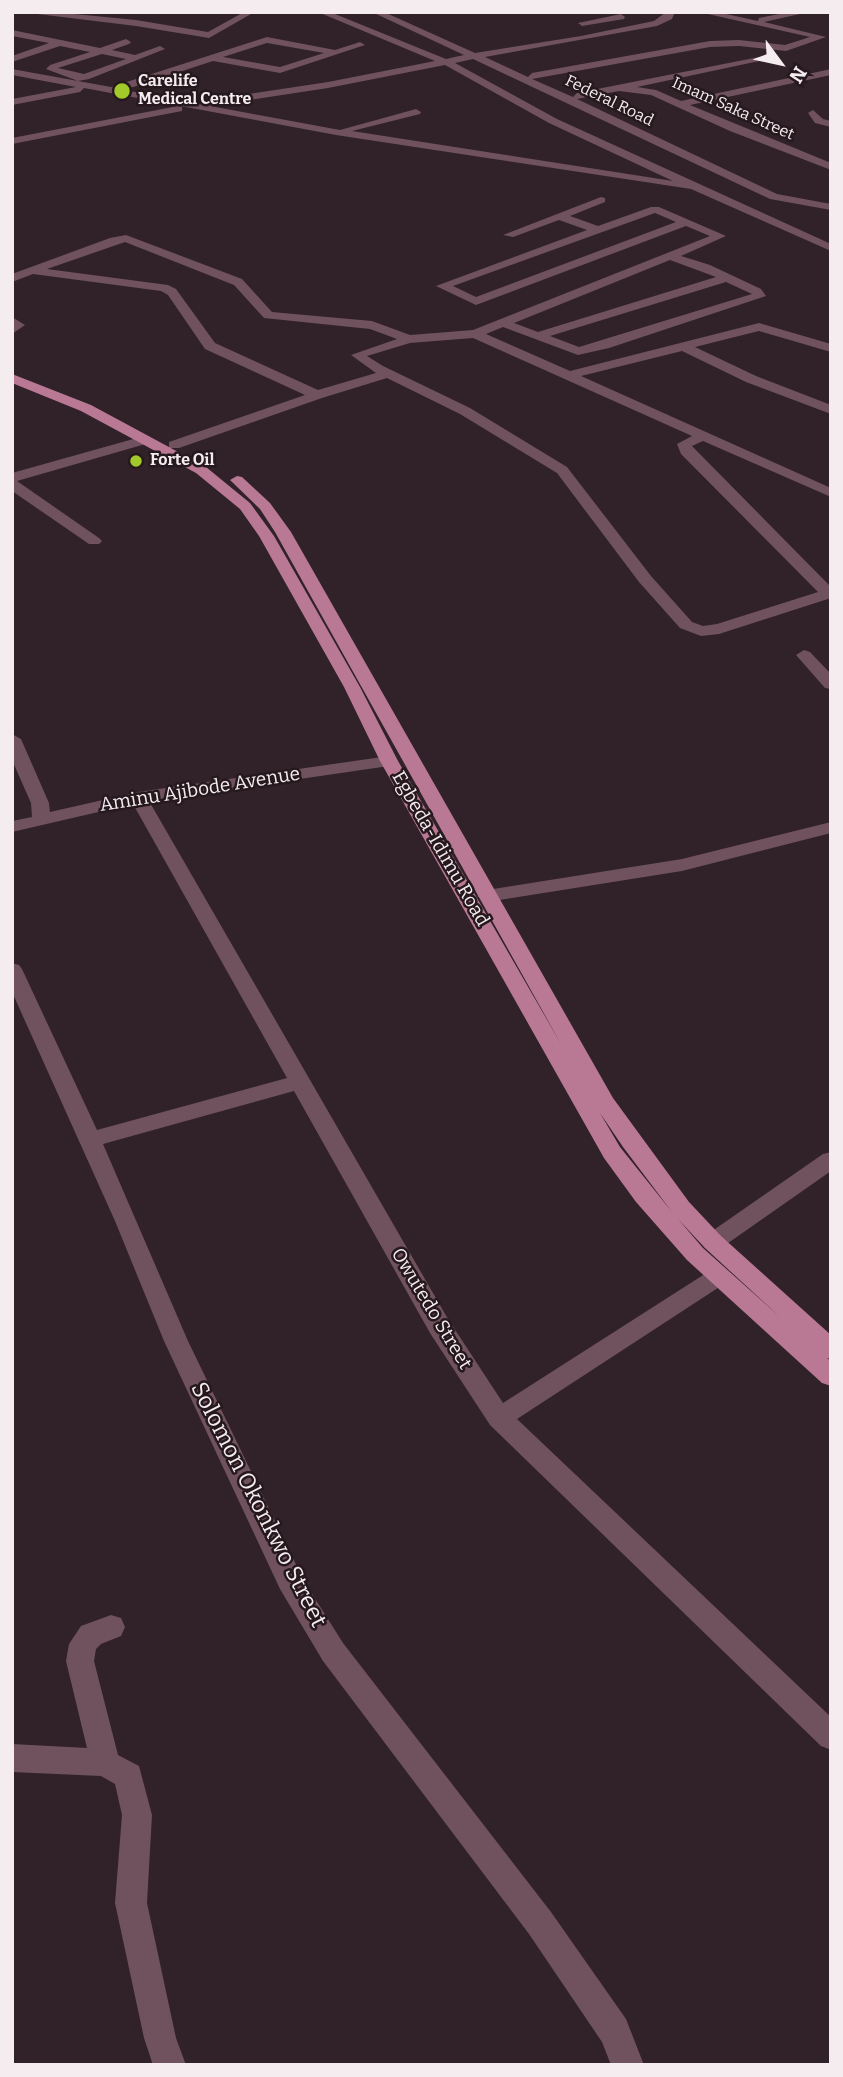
<!DOCTYPE html>
<style>
body{margin:0}
#map{position:relative;width:843px;height:2077px;overflow:hidden;background:#302228;font-family:Bitter,serif}
canvas{display:block}
.frame{position:absolute;inset:0;border:14px solid #f5ecf0;pointer-events:none}
.north{position:absolute;left:745px;top:28px;width:70px;height:70px;-webkit-text-stroke:5px #26191e;paint-order:stroke;rotate:123deg;font-size:19px;font-weight:700;line-height:28px;text-align:center;color:#f5ecf0}
.north::after{content:'';display:block;margin:auto;width:24px;height:32px;background:#f5ecf0;clip-path:polygon(50% 0,100% 100%,50% 72%,0 100%)}
</style>
<div id="map">
<canvas width="843" height="2077"></canvas>
<div class="frame"></div>
<div class="north">N</div>
</div>
<script>
const g = document.querySelector('canvas').getContext('2d');
g.lineJoin = 'round';
function toPath(rows) {
  const path = new Path2D();
  for (const r of rows) {
    path.moveTo(r[0], r[1]);
    for (let i = 2; i < r.length; i += 2) path.lineTo(r[i], r[i + 1]);
  }
  return path;
}
function fillPath(path, color) {
  g.fillStyle = color;
  g.fill(path, 'evenodd');
}
function trace(path, color, width, dash) {
  g.strokeStyle = color;
  g.lineWidth = width;
  g.lineCap = dash ? 'butt' : 'round';
  g.setLineDash(dash || []);
  g.stroke(path);
}
function drawText(font, color, halo, rows, align = 'center') {
  g.font = font + ' Bitter,serif';
  g.lineWidth = 5;
  g.setLineDash([]);
  g.textBaseline = 'middle';
  g.strokeStyle = halo;
  g.fillStyle = color;
  for (const [text, x, y, turn = 0] of rows) {
    g.save();
    g.translate(x, y);
    g.rotate((+turn || 0) * Math.PI / 180);
    g.textAlign = isNaN(turn) ? turn : align;
    if (halo) g.strokeText(text, 0, 0);
    g.fillText(text, 0, 0);
    g.restore();
  }
}
const minor = toPath([
 [21,12,54,12,136,20,208,32,244,12,251,14,209,38,136,26,21,12],
 [318,12,330,12,446,59,464,55,372,12,384,12,475,53,581,36,654,21,666,12,675,12,672,19,657,26,485,57,528,77,532,73,710,41,739,40,785,45,810,37,699,12,717,12,758,21,759,18,789,12,809,12,764,22,826,37,786,51,739,46,710,47,532,79,573,97,577,93,759,57,764,60,637,87,656,90,681,101,831,69,831,75,690,105,831,163,831,170,730,131,651,95,619,91,577,99,777,194,831,204,831,210,770,199,473,59,455,63,557,119,831,244,831,251,691,189,336,135,84,88,80,92,12,105,12,99,76,87,12,75,12,69,111,87,267,37,335,50,360,42,365,45,280,73,213,61,124,90,205,105,205,101,209,100,328,82,435,61,318,12],
 [267,43,324,53,280,67,223,57,267,43],
 [445,65,549,123,673,181,352,131,420,114,421,112,416,109,340,130,210,106,328,88,445,65],
 [621,14,625,17,624,19,582,26,578,23,621,14],
 [12,30,100,48,126,39,131,42,129,44,112,50,135,55,160,46,165,49,89,79,78,81,46,69,50,65,90,52,60,46,12,62,12,56,49,43,12,36,12,30],
 [102,54,126,59,84,74,58,68,102,54],
 [178,106,182,107,182,111,12,144,12,138,178,106],
 [813,110,823,119,831,121,831,127,815,123,808,113,813,110],
 [601,197,605,198,605,202,570,216,598,226,651,207,659,207,726,236,681,256,710,265,761,289,766,296,609,348,578,355,503,327,486,334,570,371,759,323,831,344,831,352,759,331,695,347,756,376,831,405,831,414,746,382,682,351,581,376,831,488,831,497,703,441,692,446,831,587,831,598,719,634,701,636,680,628,639,582,557,473,460,414,387,378,322,398,179,448,169,448,169,442,305,395,205,349,168,295,161,291,33,274,12,282,12,274,110,238,126,235,242,279,272,312,372,321,410,335,473,330,710,236,686,226,476,305,436,286,587,230,559,220,513,237,503,235,601,197],
 [655,213,676,222,476,297,453,286,655,213],
 [125,242,234,285,264,318,370,329,397,339,351,355,376,373,318,390,215,343,176,289,168,285,47,269,125,242],
 [670,260,716,277,538,332,514,323,670,260],
 [726,282,752,294,579,347,550,336,726,282],
 [473,338,692,436,677,444,681,454,818,592,717,624,703,626,692,622,651,576,567,467,470,408,383,366,367,356,410,343,473,338],
 [12,317,25,325,12,334,12,317],
 [144,436,149,437,149,443,17,481,99,538,102,541,99,544,89,544,12,491,12,473,144,436],
 [804,650,810,652,831,674,831,689,825,688,796,655,804,650],
 [12,734,21,739,49,803,50,812,138,792,389,756,395,757,398,761,389,766,149,801,448,1319,503,1403,711,1270,719,1267,727,1270,731,1276,727,1282,517,1419,831,1717,831,1750,821,1746,490,1425,430,1333,294,1091,103,1144,188,1341,304,1581,343,1643,551,1912,626,2019,644,2065,611,2065,602,2042,529,1934,323,1661,280,1589,164,1341,115,1221,12,992,12,963,19,965,22,969,97,1130,287,1078,133,804,12,832,12,821,32,817,31,803,12,760,12,734],
 [831,822,831,833,682,871,487,902,477,896,487,890,682,859,831,822],
 [831,1152,831,1171,721,1248,713,1251,705,1248,701,1242,705,1236,823,1154,831,1152],
 [111,1615,121,1618,125,1627,121,1636,101,1644,96,1649,94,1661,118,1755,139,1766,152,1815,147,1903,176,2038,186,2065,153,2065,144,2038,115,1903,122,1815,115,1784,101,1776,12,1772,12,1744,87,1748,66,1661,69,1644,81,1626,111,1615]
]);
const major = toPath([
 [12,374,91,405,206,467,250,503,274,536,360,687,398,761,561,1044,275,532,260,509,230,480,237,476,242,477,270,503,291,532,613,1098,689,1202,721,1236,831,1335,831,1359,827,1358,831,1361,831,1386,822,1383,687,1260,636,1202,604,1158,380,761,344,687,259,536,240,509,196,473,81,411,12,383,12,374],
 [600,1113,623,1147,672,1212,620,1147,600,1113],
 [678,1219,705,1248,780,1317,703,1248,678,1219]
]);
const markers = [
 [122,91,9,"#a1c92a"],
 [136,461,7,"#a1c92a"]
];
const farPoinames = [
 ["Carelife",138,82],
 ["Medical Centre",138,100],
 ["Forte Oil",150,461]
];
const farStreetnames = [
 ["Federal Road",609,101,26],
 ["Imam Saka Street",733,109,24]
];
const streetNames = [
 ["Aminu Ajibode Avenue",200,790,-9],
 ["Egbeda-Idimu Road",440,849,60],
 ["Owutedo Street",431,1309,59]
];
const nearStreetnames = [
 ["Solomon Okonkwo Street",258,1505,63]
];
fillPath(minor, '#70515e');
fillPath(major, '#b97894');
for (const [x, y, r, color] of markers) {
  const dot = new Path2D();
  dot.arc(x, y, r, 0, 2 * Math.PI);
  g.fillStyle = color;
  g.fill(dot);
  trace(dot, '#26191e', 2.5);
}
drawText('bold 16px', '#f5ecf0', '#26191e', farPoinames, 'left');
drawText('16px', '#f5ecf0', '#26191e', farStreetnames);
drawText('19px', '#f5ecf0', '#26191e', streetNames);
drawText('23px', '#f5ecf0', '#26191e', nearStreetnames);
</script>
